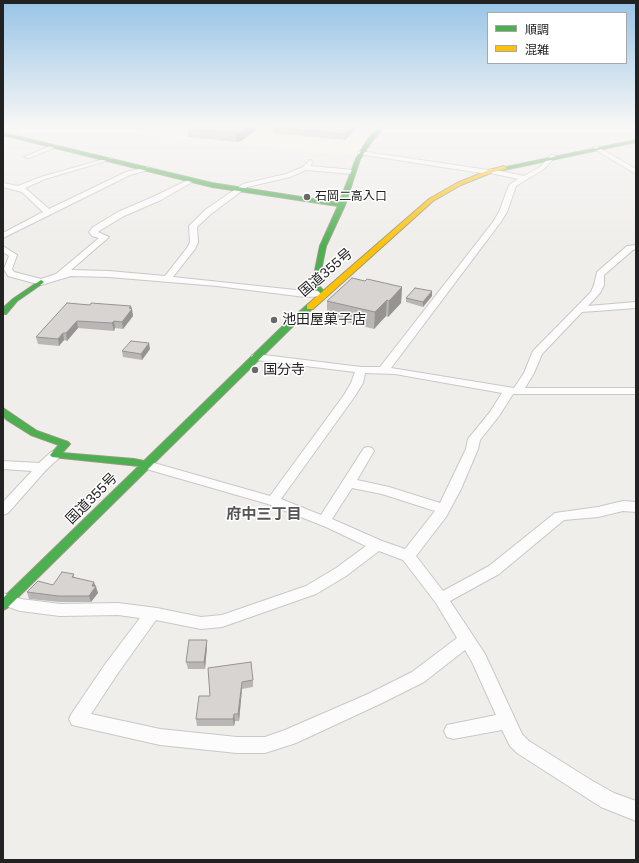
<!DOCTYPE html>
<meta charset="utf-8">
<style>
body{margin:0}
#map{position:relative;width:639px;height:863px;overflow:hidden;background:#f0eeeb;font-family:Arial,"Noto Sans JP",sans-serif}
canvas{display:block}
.frame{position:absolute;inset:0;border:4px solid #222;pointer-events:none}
.legend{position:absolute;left:487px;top:12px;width:140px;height:52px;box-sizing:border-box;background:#fff;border:1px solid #a7a7a7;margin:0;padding:5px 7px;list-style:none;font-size:12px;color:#222}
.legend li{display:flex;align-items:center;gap:8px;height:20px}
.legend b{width:20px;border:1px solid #a7a7a7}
</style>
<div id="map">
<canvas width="639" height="863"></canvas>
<div class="frame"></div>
<ul class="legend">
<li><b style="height:5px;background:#4caf50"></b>順調</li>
<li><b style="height:5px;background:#ffc107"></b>混雑</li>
</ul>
</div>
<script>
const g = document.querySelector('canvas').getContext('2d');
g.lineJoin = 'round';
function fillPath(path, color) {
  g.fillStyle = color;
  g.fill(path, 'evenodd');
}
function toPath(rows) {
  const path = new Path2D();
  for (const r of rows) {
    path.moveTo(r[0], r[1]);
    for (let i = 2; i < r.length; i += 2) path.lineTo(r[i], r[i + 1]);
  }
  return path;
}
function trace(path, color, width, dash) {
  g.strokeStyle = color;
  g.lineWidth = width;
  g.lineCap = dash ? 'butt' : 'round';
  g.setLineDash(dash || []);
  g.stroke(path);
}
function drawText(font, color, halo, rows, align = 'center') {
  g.font = font + ' Arial,"Noto Sans JP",sans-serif';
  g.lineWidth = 3;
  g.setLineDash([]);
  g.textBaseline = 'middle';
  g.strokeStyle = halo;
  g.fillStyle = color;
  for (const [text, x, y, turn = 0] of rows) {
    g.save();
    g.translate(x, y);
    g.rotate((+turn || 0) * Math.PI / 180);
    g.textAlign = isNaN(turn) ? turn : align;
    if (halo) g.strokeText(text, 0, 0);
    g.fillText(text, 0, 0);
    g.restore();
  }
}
const education = toPath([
 [155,126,379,126,355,156,141,134]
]);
const street = toPath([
 [3,126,12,126,3,130,3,126],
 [53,145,58,146,29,158,24,157,53,145],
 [596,146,636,169,636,174,594,149,594,147,596,146],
 [360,151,488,170,491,169,524,176,540,167,551,155,556,156,544,169,516,186,507,212,500,223,391,368,514,388,524,373,533,351,591,292,594,285,597,272,627,246,636,245,636,249,633,250,604,275,604,285,600,293,588,306,636,302,636,308,582,312,542,354,534,373,525,388,636,388,636,394,513,394,499,416,480,440,478,449,461,489,446,517,416,556,443,591,489,566,555,513,598,507,623,501,636,502,636,512,623,511,598,517,564,520,499,574,450,601,485,654,522,734,529,741,591,780,614,793,636,801,636,821,601,807,517,753,510,746,502,730,453,739,447,737,444,731,447,725,496,715,472,662,465,650,424,682,380,704,296,743,265,753,237,753,160,745,72,725,69,719,72,713,106,663,140,618,118,615,60,616,20,611,3,605,3,593,21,599,60,604,118,603,157,608,201,617,222,615,306,586,336,568,366,546,326,527,268,504,143,468,141,465,143,462,147,461,270,496,344,395,351,383,355,372,256,360,251,357,252,355,256,354,361,367,380,367,493,222,499,212,509,185,518,179,491,173,488,174,358,154,358,152,360,151],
 [365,373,395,374,502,393,490,412,468,439,466,449,440,503,389,487,357,480,374,451,372,448,368,447,364,448,321,515,281,499,355,396,363,383,365,373],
 [352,488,382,494,435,511,405,549,382,541,332,519,352,488],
 [379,551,403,560,436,603,457,638,412,672,368,694,285,730,265,737,237,737,160,729,91,714,118,673,156,620,201,629,222,627,316,594,346,576,379,551],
 [108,158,113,159,45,179,25,188,49,209,126,172,148,167,151,169,130,175,3,238,3,233,43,212,22,192,3,187,3,183,18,186,41,177,108,158],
 [310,160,313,162,310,166,353,170,356,172,353,174,306,170,290,177,247,187,211,214,197,227,198,242,195,249,173,277,305,291,324,291,327,292,329,294,327,296,305,297,217,286,109,277,71,276,41,285,8,276,4,269,9,256,3,252,3,246,17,255,12,269,14,272,41,279,56,274,99,238,92,236,89,232,93,227,118,212,155,196,190,179,194,179,194,181,161,200,124,216,99,231,98,232,109,237,71,270,109,271,165,276,187,248,190,242,189,226,205,210,243,184,286,174,303,167,310,160],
 [55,451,59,452,61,455,59,458,46,470,8,513,3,515,3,502,32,471,3,469,3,461,39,463,51,452,55,451]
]);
const fast = toPath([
 [381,126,385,126,372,141,360,159,345,205,326,246,318,285,327,294,324,296,322,295,312,285,320,246,338,206,212,187,3,135,3,133,212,183,339,203,356,159,368,139,381,126],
 [636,140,636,142,504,170,501,168,636,140],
 [41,280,44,282,43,283,17,301,6,314,3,314,3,308,13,299,41,280],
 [307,305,310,305,314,307,290,329,7,608,3,610,3,598,139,466,52,457,50,455,59,445,31,435,7,420,3,416,3,408,37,431,68,442,70,444,62,453,134,459,144,461,284,325,307,305]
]);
const slow = toPath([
 [504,166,507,168,506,169,493,172,461,185,433,201,313,309,307,309,307,305,429,199,457,183,489,170,504,166]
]);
const wall = toPath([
 [191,126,254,126,255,131,241,141,237,142,188,137,188,129],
 [358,126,345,140,273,133,273,127],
 [365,281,402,287,401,303,388,317,386,316,374,329,327,317,327,301],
 [432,296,423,307,406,302,406,298],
 [67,303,131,309,133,316,123,329,115,328,114,331,78,328,67,341,64,340,59,346,38,344,36,337],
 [150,349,142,360,123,357,122,351],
 [74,574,74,577,96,586,98,593,91,602,60,602,29,599,27,592,53,585],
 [207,647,205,669,188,669,186,662],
 [208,668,253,680,253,687,242,689,239,721,235,721,234,726,197,726,196,719,210,696]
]);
const shadedWall = toPath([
 [250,126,254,126,255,131,241,141,237,142,236,133],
 [353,126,358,126,345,140,345,134],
 [402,287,401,303,388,317,389,301],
 [432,291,432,296,423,307,423,302],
 [387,300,386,316,374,329,375,312],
 [131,306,132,309,133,316,123,329,122,322],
 [77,321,78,328,67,341,66,333],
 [114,321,115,328,114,331,112,323],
 [63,333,64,340,59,346,58,339],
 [149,343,150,349,142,360,141,354],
 [94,582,98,593,91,602,89,596,92,586],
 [207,640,207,647,205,669,204,662],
 [242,682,242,689,239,721,238,714],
 [234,714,235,721,234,726,233,719]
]);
const building = toPath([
 [191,126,250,126,241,133,236,133,188,129,191,126],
 [274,126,353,126,345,134,273,127,274,126],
 [352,278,365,281,367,279,402,287,389,301,387,300,375,312,327,301,352,278],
 [415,288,432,291,423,302,406,298,415,288],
 [67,303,90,305,91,303,104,304,131,306,129,308,132,309,122,322,114,321,112,323,77,321,66,333,63,333,58,339,36,337,67,303],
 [131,341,149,343,141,354,122,351,131,341],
 [62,572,74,574,72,577,94,582,92,586,96,586,89,596,58,596,27,592,38,581,53,585,62,572],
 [189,640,207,640,204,662,186,662,189,640],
 [251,662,253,680,242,682,238,714,234,714,233,719,196,719,199,696,210,696,208,668,251,662]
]);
const markers = [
 [307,197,4,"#6a6968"],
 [274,320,4,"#6a6968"],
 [255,370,4,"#6a6968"]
];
const farPoinames = [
 ["石岡二高入口",315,197]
];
const streetNames = [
 ["国道355号",326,273,-41],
 ["国道355号",92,499,-45]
];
const poiNames = [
 ["池田屋菓子店",282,320],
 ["国分寺",263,370]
];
const neighbourhoodNames = [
 ["府中三丁目",264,515]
];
fillPath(education, '#f8f7e8');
trace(street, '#c9c8c7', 2);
trace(fast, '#999a82', 2);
trace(slow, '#999a82', 2);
fillPath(street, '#fdfcfc');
fillPath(fast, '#4caf50');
fillPath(slow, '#ffc107');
fillPath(wall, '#b9b6b5');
fillPath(shadedWall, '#969493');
fillPath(building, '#d7d4d2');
trace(building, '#969493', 1);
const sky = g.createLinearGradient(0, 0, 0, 247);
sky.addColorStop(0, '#97c4e6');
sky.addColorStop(0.51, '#f8f7f6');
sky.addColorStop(1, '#f8f7f600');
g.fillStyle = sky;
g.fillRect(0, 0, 639, 247);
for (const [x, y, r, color] of markers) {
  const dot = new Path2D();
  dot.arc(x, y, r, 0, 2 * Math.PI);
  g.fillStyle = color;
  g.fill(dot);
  trace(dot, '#fff', 1.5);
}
drawText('12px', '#222', '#fff', farPoinames, 'left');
drawText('14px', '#222', '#fff', streetNames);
drawText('14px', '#222', '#fff', poiNames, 'left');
drawText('bold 15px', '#555', '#fff', neighbourhoodNames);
</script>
